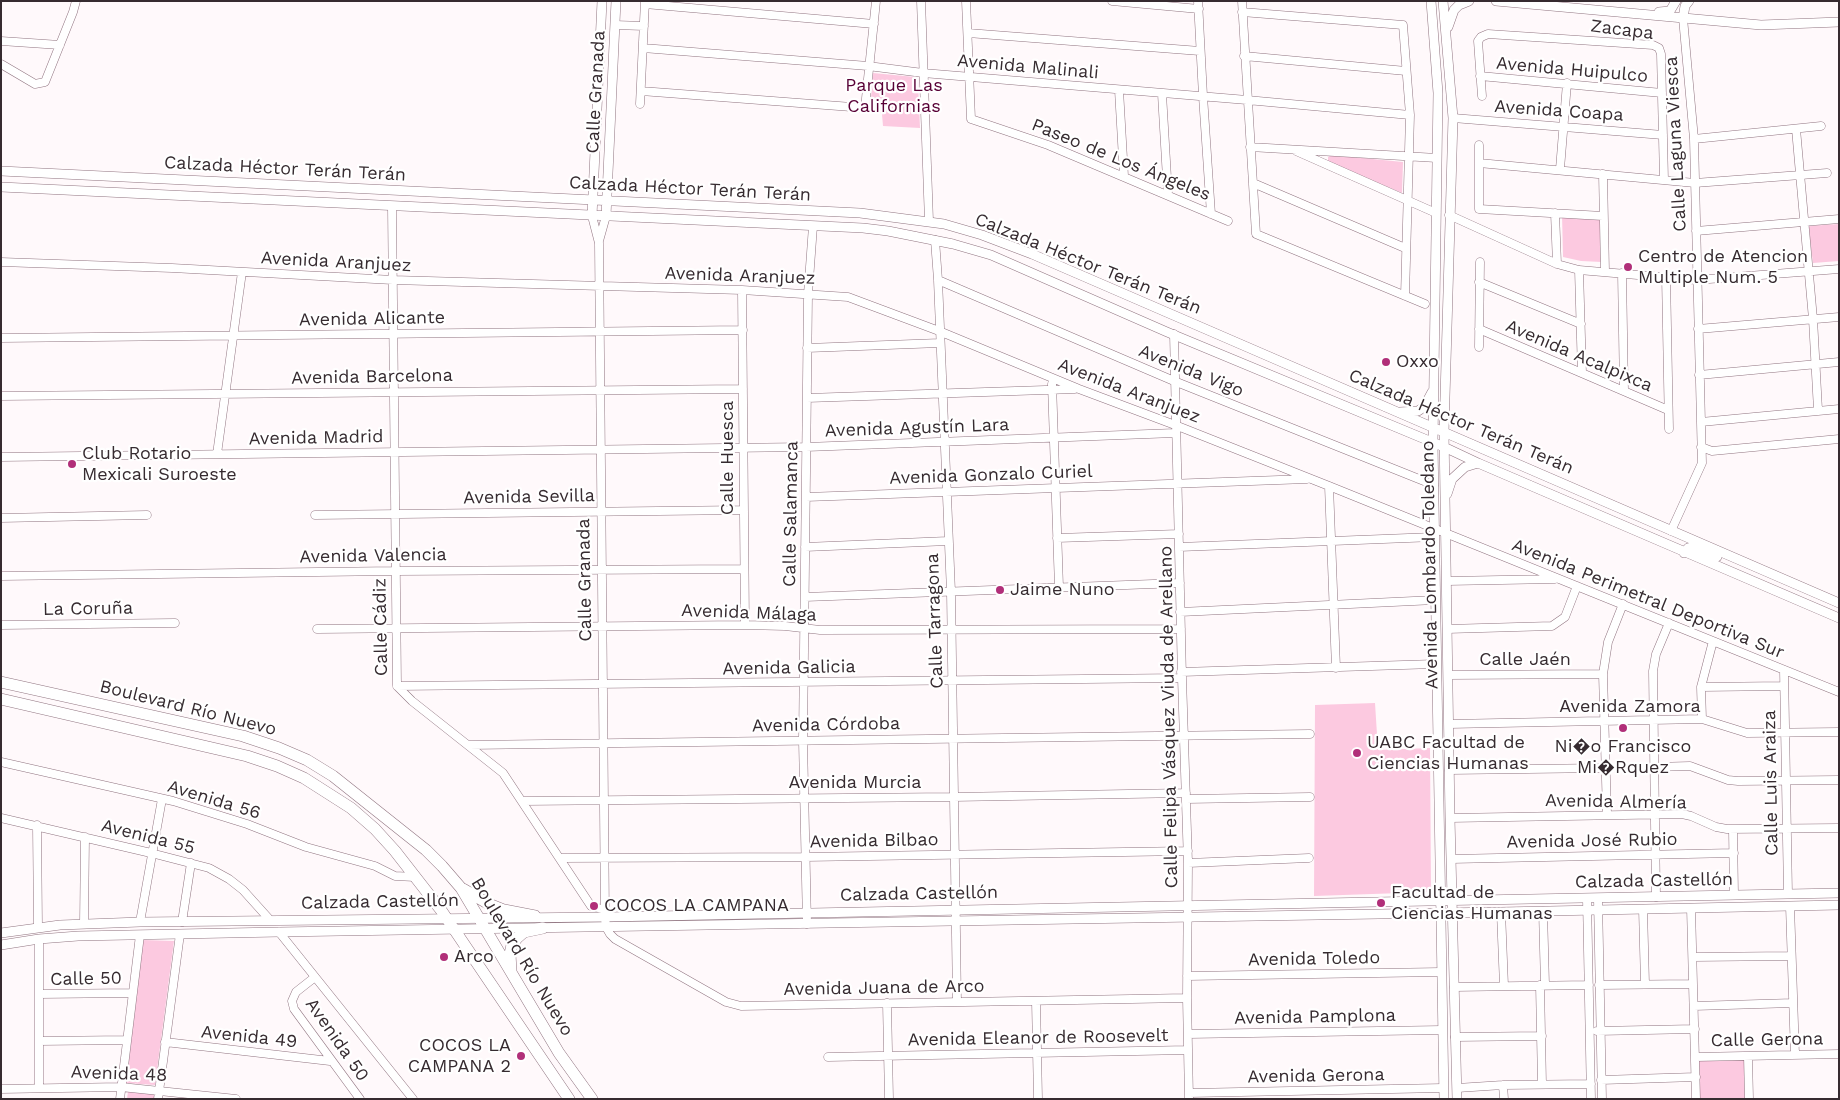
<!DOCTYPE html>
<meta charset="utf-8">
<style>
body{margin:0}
#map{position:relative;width:1840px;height:1100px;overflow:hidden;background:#fff9fb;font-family:"Work Sans",sans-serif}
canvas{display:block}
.frame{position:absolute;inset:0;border:2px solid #362b30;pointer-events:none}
</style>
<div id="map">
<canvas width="1840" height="1100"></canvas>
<div class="frame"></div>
</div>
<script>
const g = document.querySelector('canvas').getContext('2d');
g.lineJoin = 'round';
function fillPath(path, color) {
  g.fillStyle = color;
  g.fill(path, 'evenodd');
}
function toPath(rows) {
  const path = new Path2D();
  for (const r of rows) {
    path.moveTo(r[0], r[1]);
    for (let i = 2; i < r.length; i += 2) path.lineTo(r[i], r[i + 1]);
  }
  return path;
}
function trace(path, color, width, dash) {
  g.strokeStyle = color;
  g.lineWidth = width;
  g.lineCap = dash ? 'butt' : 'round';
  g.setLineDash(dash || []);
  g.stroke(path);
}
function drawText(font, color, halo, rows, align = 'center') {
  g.font = font + ' "Work Sans",sans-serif';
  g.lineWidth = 4.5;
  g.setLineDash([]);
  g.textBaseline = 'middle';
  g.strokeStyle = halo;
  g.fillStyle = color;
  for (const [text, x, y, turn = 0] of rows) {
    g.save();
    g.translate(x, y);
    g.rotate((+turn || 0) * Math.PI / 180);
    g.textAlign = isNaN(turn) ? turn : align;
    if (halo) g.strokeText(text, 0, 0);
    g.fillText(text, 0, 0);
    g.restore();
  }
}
const green = toPath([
 [873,73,915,77,918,81,920,128,883,126,882,114,877,110,870,110],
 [1332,155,1403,162,1402,193,1330,163,1328,161,1328,157],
 [1562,214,1603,216,1602,262,1581,261,1563,257],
 [1839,224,1839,261,1813,263,1808,226],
 [1375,703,1378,750,1430,748,1431,892,1314,896,1315,705],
 [143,940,174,941,155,1085,126,1083],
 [1744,1058,1745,1099,1697,1099,1696,1060],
 [158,1089,157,1099,127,1099,128,1091]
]);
const minor = toPath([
 [921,1,929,221],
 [966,1,971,119,1048,145,1228,221],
 [1112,1,1199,9],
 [1198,1,1203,96,1211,214],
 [1242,1,1256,234,1425,304],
 [645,4,874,24],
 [1242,12,1403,25,1410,115,1405,296],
 [615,25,644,26],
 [968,33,1200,51],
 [1,41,60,45],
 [643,48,868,66,923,73,1247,100,1410,115],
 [1244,56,1406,71],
 [1,64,35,84,45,82,73,12,76,1],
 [1480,76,1662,93],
 [1119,90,1124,176],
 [641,91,865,108,876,1],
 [1162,94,1168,195],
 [1482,96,1478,41,1481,37,1488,34,1653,45,1659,48,1661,54,1664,180],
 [640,104,645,1],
 [1453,118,1663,135],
 [1796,129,1813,319,1818,410],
 [1694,139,1821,126],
 [1479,145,1479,209,1603,216],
 [1250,147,1437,158],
 [1296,151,1436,213],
 [1479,163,1695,183,1827,173],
 [1560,169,1567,83],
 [1603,174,1605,272],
 [1253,183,1405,248],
 [392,207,397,686],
 [1555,213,1557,264],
 [1449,215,1557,264,1579,270,1696,280,1839,269],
 [592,216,599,243,605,917,606,927,610,934,615,939,726,1002,741,1006,1187,998],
 [1696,231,1839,219],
 [935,240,938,280,951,592,957,1002],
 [599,241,606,216],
 [1,262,172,268,393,280,742,290,848,297,939,331,1079,389,1175,425,1329,486,1839,692],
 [1579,270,1582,373],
 [1622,273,1624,391],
 [1666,277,1669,429],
 [938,280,1174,381,1434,485],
 [1479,282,1581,324],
 [742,290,745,625],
 [1479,329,1668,410],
 [1698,329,1839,317],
 [1174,334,1182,678,1188,863,1187,998,1189,1099],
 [1,338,743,330],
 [1479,347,1480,262],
 [807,348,940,343],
 [1699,375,1839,362],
 [1052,384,1059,587],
 [1,396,743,389],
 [807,398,1075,389],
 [1701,422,1839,409],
 [1701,447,1712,451,1839,439],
 [217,454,242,272],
 [1,457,806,447,1175,433],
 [1329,486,1336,668],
 [806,497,1307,479],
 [315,515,744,510],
 [1,518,147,515],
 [1671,531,1702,463,1694,139,1683,18],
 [1057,538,1179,534],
 [805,547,948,541],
 [1179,547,1434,537],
 [1,576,396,571,744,569],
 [1447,581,1555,579],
 [805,597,1180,583],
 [1180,612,1435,600],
 [1,625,175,623],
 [317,629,745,625,785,626,820,630,1181,629],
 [1447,629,1552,626,1565,617,1577,586],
 [1784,670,1788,894],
 [1181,672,1435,664],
 [1448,675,1603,674],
 [397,686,1182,678],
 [397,686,412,701,503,773,591,906,605,910],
 [1701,687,1784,686],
 [1702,719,1701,687,1713,641],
 [1449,724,1702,719,1747,733,1839,732],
 [469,745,1310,734],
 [1,762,173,801,247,824,306,847,375,866,395,876,415,877],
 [1654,767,1690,766,1728,780,1738,781,1839,780],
 [1449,770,1605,768],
 [1186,799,1310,797],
 [523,801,953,797,1186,793],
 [1607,814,1603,674,1608,642,1623,604],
 [1,818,151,853,209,868,229,879,243,890,270,920],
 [1450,818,1682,814,1691,816,1716,827,1727,829,1839,828],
 [37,825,38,927],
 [1733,830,1734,895],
 [560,858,805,857,1188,851],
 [1451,859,1734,853],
 [1188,863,1309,858],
 [1656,897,1653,671,1656,654,1669,623],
 [1587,899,1591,1099],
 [1598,899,1602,1099],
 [1790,906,1795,1055],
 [1691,908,1696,1099],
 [1643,909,1645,984],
 [1543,911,1545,985],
 [1501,912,1504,986],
 [140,922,162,799],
 [182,922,191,863],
 [84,924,85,837],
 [807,924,803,741,808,294,813,226],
 [279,932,413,1099],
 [39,939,39,1087],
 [1693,957,1791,956],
 [1187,976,1441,972],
 [315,977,296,992,292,1001,294,1009,360,1099],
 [1540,985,1542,1084],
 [1599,985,1693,984],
 [1454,987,1589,985],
 [39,994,133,993],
 [1036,1001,1038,1099],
 [887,1003,889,1099],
 [1694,1006,1793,1003],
 [1597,1031,1695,1029],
 [1188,1034,1442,1030],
 [1455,1037,1542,1036],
 [39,1041,127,1040],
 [165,1042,330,1061],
 [1748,1056,1749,1099],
 [828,1057,1188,1050],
 [1696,1057,1839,1054],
 [1601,1080,1696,1077],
 [1503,1085,1504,1099],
 [1457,1088,1503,1085,1591,1084],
 [1,1089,121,1087,236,1099],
 [1189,1093,1443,1088],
 [120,1099,140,935],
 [158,1099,180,934]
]);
const major = toPath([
 [1431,1,1438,93,1433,443,1444,1099],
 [1443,1,1453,118,1444,432,1450,818,1457,1099],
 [1496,1,1761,25,1839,22],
 [1659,12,1670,11,1676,1],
 [1683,18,1685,6,1689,1],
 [1448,27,1454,10,1459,5,1469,1],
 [1,171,860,213,944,224,982,235,1032,254,1839,603],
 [1,187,863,228,888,231,953,244,991,255,1167,332,1444,447,1478,463,1839,618],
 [592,216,602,1],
 [606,216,616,1],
 [1400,412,1418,411,1424,407,1432,392],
 [1447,494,1452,479,1465,467,1478,463],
 [1684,553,1688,548,1691,547,1717,557],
 [1,933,60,925,140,922,605,917,1839,893],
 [1,945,39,939,78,936,279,932,1501,912,1839,905]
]);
const highway = toPath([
 [1,682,243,736,279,748,307,760,333,776,426,850,442,866,461,888,559,1053,592,1099],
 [1,699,247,756,277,766,304,778,351,808,375,829,395,851,441,910,569,1099],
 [463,889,489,904,504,910,535,916],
 [511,971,510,954,512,945,517,938,524,932,543,928]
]);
const markers = [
 [1628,267,5,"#b12f79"],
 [1386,362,5,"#b12f79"],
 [72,464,5,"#b12f79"],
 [1000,590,5,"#b12f79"],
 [1623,728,5,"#b12f79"],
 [1357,753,5,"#b12f79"],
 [1381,903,5,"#b12f79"],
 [594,906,5,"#b12f79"],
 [444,957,5,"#b12f79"],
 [521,1056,5,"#b12f79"]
];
const streetNames = [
 ["Zacapa",1622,30,7],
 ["Avenida Malinali",1028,67,5],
 ["Avenida Huipulco",1572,70,5],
 ["Calle Granada",596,92,-87],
 ["Avenida Coapa",1559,111,4],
 ["Calle Laguna Viesca",1676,144,-93],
 ["Paseo de Los Ángeles",1121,160,22],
 ["Calzada Héctor Terán Terán",285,169,3],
 ["Calzada Héctor Terán Terán",690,189,3],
 ["Avenida Aranjuez",336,262,3],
 ["Calzada Héctor Terán Terán",1088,264,22],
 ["Avenida Aranjuez",740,276,2],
 ["Avenida Alicante",372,319,-1],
 ["Avenida Acalpixca",1579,356,23],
 ["Avenida Vigo",1191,371,22],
 ["Avenida Barcelona",372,377,-1],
 ["Avenida Aranjuez",1129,391,21],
 ["Calzada Héctor Terán Terán",1461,422,23],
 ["Avenida Agustín Lara",917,428,-2],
 ["Avenida Madrid",316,438,-1],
 ["Calle Huesca",728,458,-90],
 ["Avenida Gonzalo Curiel",991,475,-2],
 ["Avenida Sevilla",529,497,-1],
 ["Calle Salamanca",791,514,-89],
 ["Avenida Valencia",373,556,-1],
 ["Avenida Lombardo Toledano",1430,565,-91],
 ["Calle Granada",585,580,-91],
 ["Avenida Perimetral Deportiva Sur",1648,599,22],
 ["La Coruña",88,609,-1],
 ["Avenida Málaga",749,613,2],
 ["Calle Tarragona",935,621,-92],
 ["Calle Cádiz",381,627,-91],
 ["Calle Jaén",1525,660],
 ["Avenida Galicia",789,668,-1],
 ["Avenida Zamora",1630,707],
 ["Boulevard Río Nuevo",188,708,14],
 ["Calle Felipa Vásquez Viuda de Arellano",1169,717,-91],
 ["Avenida Córdoba",826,725,-1],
 ["Avenida Murcia",855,783],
 ["Calle Luis Araiza",1771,783,-91],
 ["Avenida 56",214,800,17],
 ["Avenida Almería",1616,802,1],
 ["Avenida 55",148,837,14],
 ["Avenida Bilbao",874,841,-1],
 ["Avenida José Rubio",1592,841,-1],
 ["Calzada Castellón",1654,881,-1],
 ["Calzada Castellón",919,894,-1],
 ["Calzada Castellón",380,902,-1],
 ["Boulevard Río Nuevo",522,957,59],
 ["Avenida Toledo",1314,959,-1],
 ["Calle 50",86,979,-1],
 ["Avenida Juana de Arco",884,988,-1],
 ["Avenida Pamplona",1315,1017,-1],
 ["Avenida 49",249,1037,6],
 ["Avenida Eleanor de Roosevelt",1038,1038,-1],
 ["Avenida 50",337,1040,55],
 ["Calle Gerona",1767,1040,-1],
 ["Avenida 48",119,1074,2],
 ["Avenida Gerona",1316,1076,-1]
];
const parkNames = [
 ["Parque Las",894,86],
 ["Californias",894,107]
];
const poiNames = [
 ["Centro de Atencion",1638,257],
 ["Multiple Num. 5",1638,278],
 ["Oxxo",1396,362],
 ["Club Rotario",82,454],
 ["Mexicali Suroeste",82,475],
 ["Jaime Nuno",1010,590],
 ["UABC Facultad de",1367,743],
 ["Ciencias Humanas",1367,764],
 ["Ni�o Francisco",1623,747,"center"],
 ["Mi�Rquez",1623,768,"center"],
 ["Facultad de",1391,893],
 ["Ciencias Humanas",1391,914],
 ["COCOS LA CAMPANA",604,906],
 ["Arco",454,957],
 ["COCOS LA",511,1046,"right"],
 ["CAMPANA 2",511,1067,"right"]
];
fillPath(green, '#fcc9e0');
trace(minor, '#917581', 9);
trace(major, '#917581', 10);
trace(highway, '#917581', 12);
trace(minor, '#fff', 8);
trace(major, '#fff', 9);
trace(highway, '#fff', 11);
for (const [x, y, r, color] of markers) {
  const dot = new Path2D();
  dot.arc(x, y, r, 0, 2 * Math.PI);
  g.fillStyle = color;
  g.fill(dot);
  trace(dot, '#fff', 2);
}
drawText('18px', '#362b30', '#fff', streetNames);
drawText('18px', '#580036', '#fff', parkNames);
drawText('18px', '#362b30', '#fff', poiNames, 'left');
</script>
